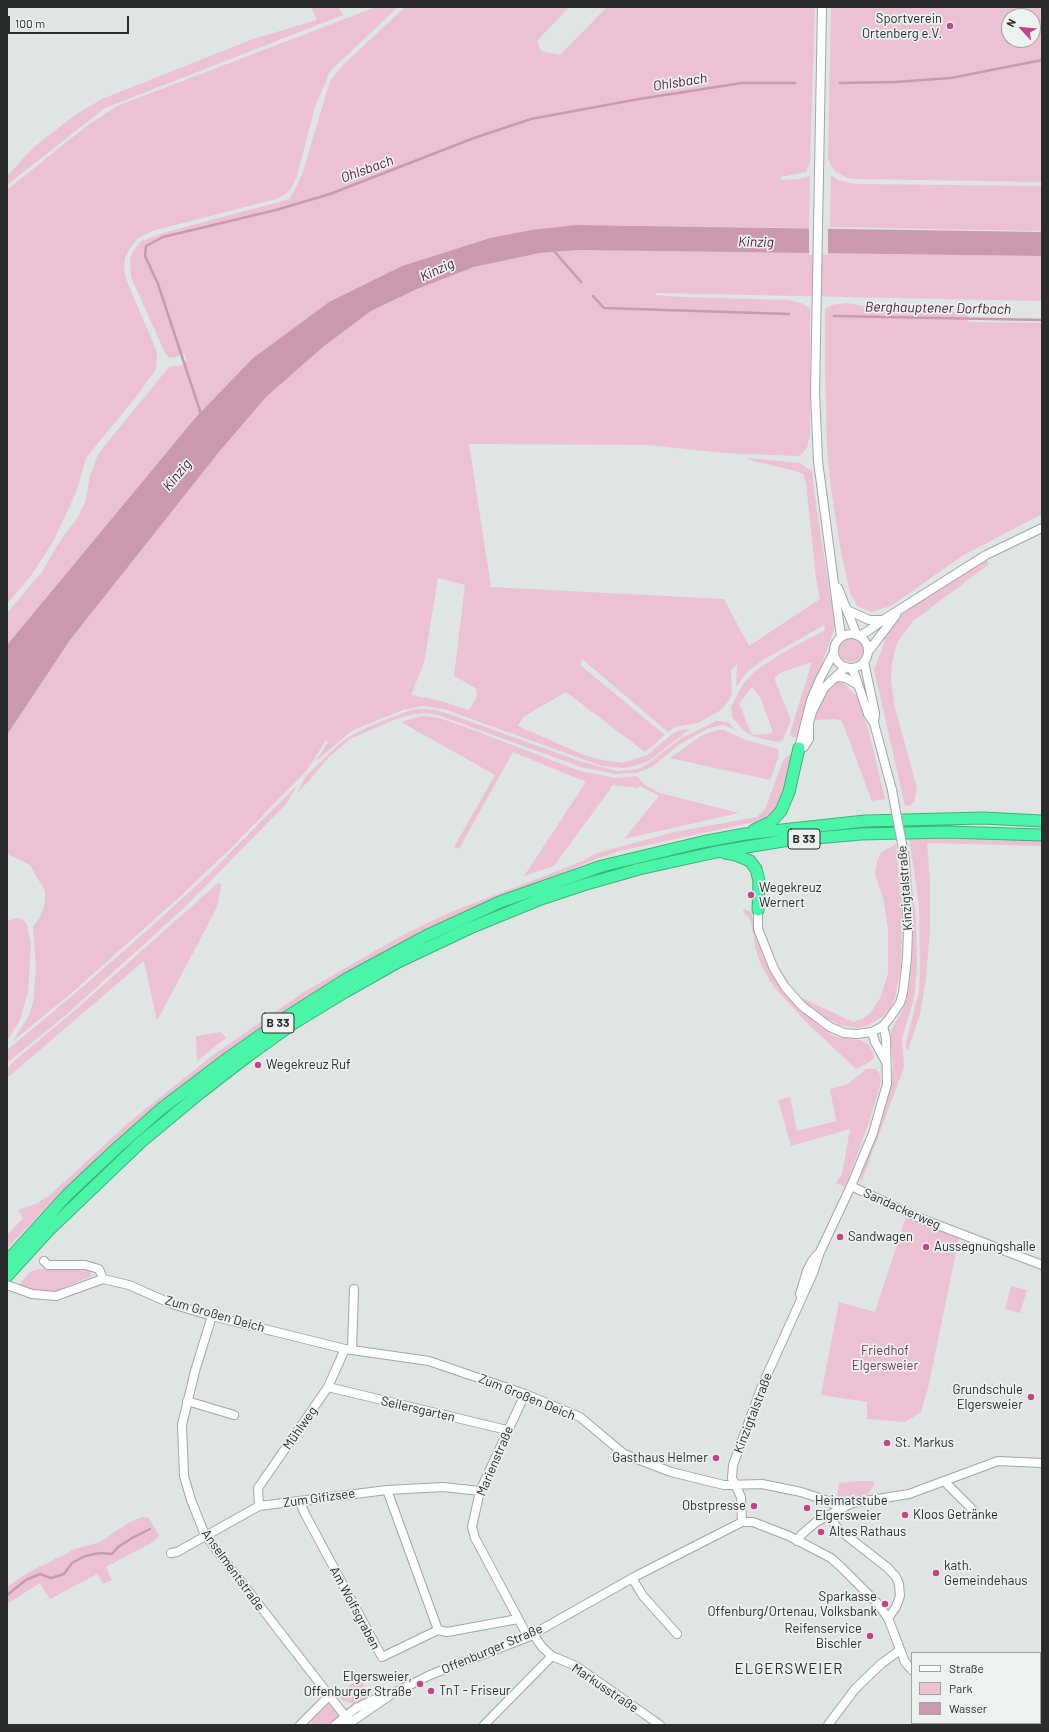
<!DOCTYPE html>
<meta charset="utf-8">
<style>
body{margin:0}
#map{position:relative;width:1049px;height:1732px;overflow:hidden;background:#dfe5e2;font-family:Barlow,sans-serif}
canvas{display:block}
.frame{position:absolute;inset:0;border:8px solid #2b2d2c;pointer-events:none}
.legend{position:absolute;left:911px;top:1652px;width:130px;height:72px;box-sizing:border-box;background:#ecf3ef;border:1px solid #9fa4a1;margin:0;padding:5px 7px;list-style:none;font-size:12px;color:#2b2d2c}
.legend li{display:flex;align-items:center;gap:8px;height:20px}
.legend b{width:20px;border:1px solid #9fa4a1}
.north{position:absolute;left:1001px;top:8px;width:40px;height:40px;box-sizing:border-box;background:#ecf3ef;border:1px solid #9fa4a1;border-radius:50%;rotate:297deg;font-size:11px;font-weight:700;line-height:16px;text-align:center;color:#2b2d2c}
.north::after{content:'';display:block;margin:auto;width:14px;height:18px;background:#c74388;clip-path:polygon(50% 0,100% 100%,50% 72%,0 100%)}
.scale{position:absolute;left:8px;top:16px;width:121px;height:18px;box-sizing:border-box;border:2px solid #2b2d2c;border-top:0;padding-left:5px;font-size:12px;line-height:14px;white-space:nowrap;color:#2b2d2c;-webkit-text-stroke:3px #ecf3ef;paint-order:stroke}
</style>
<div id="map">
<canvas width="1049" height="1732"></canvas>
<div class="frame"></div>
<ul class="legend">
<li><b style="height:5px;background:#fff"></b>Straße</li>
<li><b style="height:11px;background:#ecc1d3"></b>Park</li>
<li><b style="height:11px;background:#ca99ae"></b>Wasser</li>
</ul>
<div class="north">N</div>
<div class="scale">100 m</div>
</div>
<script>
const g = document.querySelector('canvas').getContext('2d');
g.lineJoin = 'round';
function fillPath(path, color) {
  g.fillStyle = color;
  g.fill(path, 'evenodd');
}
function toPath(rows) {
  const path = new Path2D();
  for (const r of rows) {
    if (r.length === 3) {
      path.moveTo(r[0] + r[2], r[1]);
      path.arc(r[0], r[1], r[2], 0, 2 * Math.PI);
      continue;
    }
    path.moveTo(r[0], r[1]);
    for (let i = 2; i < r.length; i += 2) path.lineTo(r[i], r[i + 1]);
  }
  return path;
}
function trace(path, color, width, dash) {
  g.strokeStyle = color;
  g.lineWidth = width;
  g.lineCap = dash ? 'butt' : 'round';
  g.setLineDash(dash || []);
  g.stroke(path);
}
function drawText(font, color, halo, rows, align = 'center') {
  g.font = font + ' Barlow,sans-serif';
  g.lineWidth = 3.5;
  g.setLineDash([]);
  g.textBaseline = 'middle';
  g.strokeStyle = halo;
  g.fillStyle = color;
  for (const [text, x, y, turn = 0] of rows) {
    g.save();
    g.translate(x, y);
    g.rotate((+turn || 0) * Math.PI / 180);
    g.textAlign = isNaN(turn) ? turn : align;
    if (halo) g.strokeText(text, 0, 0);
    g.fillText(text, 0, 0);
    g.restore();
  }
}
const green = toPath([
 [311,7,338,7,343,15,105,108,7,185,7,176,34,147,75,115,102,99,253,39,317,20],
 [376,7,398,7,330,71,315,107,296,179,292,187,286,194,276,199,152,231,137,239,129,250,125,258,124,269,126,279,157,352,156,369,139,393,86,458,77,490,53,542,30,577,7,604,7,190,84,128,117,106],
 [405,7,569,7,537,41,541,51,560,55,607,7,815,7,810,163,806,172,781,177,781,180,799,179,810,176,809,228,576,225,490,238,402,266,329,302,253,358,196,417,7,645,7,613,42,572,62,538,77,519,86,500,90,476,98,454,169,367,182,365,187,361,184,353,176,357,169,358,165,353,131,277,130,258,134,250,142,241,163,233,290,199,302,175,330,81,344,64],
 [831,7,1042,7,1042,182,858,179,847,178,836,172,831,166,828,158],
 [1009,16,1033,16,1033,40,1009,40],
 [831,175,838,180,855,184,1042,186,1042,231,830,227],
 [577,250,1042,256,1042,301,655,293,656,295,682,297,788,300,801,303,810,308,810,435,807,448,800,456,724,453,647,445,469,444,491,587,724,599,749,646,820,599,816,578,806,483,803,474,792,470,749,460,748,458,800,463,812,471,816,505,835,627,803,716,797,737,791,737,790,733,812,662,780,673,774,678,791,720,783,739,780,741,776,742,752,736,744,731,732,717,731,707,743,684,755,671,784,652,825,630,824,625,763,660,748,671,736,687,737,665,731,670,732,694,727,703,721,710,698,723,675,727,668,732,582,659,580,665,665,735,645,752,566,692,523,717,518,726,584,755,602,760,623,763,647,755,672,734,680,730,690,729,649,761,634,766,624,768,602,766,444,709,422,706,403,710,353,730,316,761,328,742,326,740,308,769,232,847,184,893,75,990,13,1041,29,1015,33,1003,36,968,33,927,39,919,45,904,45,891,30,865,7,854,7,735,70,640,219,452,266,397,323,347,371,311,417,289,474,267,540,253],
 [438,578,465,585,454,676,476,688,477,698,469,710,437,700,411,695,424,663],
 [752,687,760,697,773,732,769,734,752,735,739,704],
 [847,303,889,311,968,312,968,322,1042,323,1042,514,962,556,891,606,871,612,857,606,850,593,841,552,831,489,827,448,825,369,825,309,831,305],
 [984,560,988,561,988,565,913,621,897,643,892,662,891,680,894,704,917,788,914,802,911,805,905,806,874,669,885,642,881,637,898,618,924,598],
 [851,650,12],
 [836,682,843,683,858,697,869,733,885,799,872,801,842,721,836,719,813,720,827,687],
 [419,709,435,710,452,715,579,761,617,771,638,769,646,765,680,739,716,721,728,722,736,730,723,725,709,728,680,744,652,767,637,773,614,774,581,767,441,716,429,713,416,714,396,719,350,739,329,757,296,795,306,776,340,743,352,735,370,726,408,711],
 [421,716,439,718,460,725,580,771,616,778,637,776,645,785,660,793,739,813,624,839,659,796,640,786,637,788,613,785,554,866,524,876,586,782,513,752,459,849,454,847,495,775,401,722],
 [719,730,724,730,743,739,778,749,779,756,770,780,670,758,702,735],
 [791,754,793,754,783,801,768,819,620,851,599,858,467,911,424,931,342,974,234,1046,151,1110,75,1179,7,1248,7,1235,23,1218,18,1210,36,1204,50,1195,127,1124,213,1055,304,992,401,936,446,914,583,861,594,854,674,832,757,817,765,809,782,763,784,759],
 [297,785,287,803,186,906,67,1014,7,1063,7,1050,71,997,151,927,209,874],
 [909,837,1042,839,1042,846,927,843,930,881,930,930,926,978,920,1014,908,1050,906,1048,906,1043,919,991,920,968,919,905],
 [896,844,902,910,901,965,895,998,890,1009,885,1015,869,1025,857,1028,839,1025,815,1012,800,997,853,1022,864,1018,872,1011,880,998,888,974,888,929,884,901,875,874,877,862,881,853],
 [911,877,916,918,917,962,915,994,902,1039,904,1067,861,1183,861,1175,882,1120,891,1085,893,1063,890,1038,891,1031,905,1005,909,990,913,928],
 [219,882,221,885,218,904,213,915,157,1021,144,961,7,1078,7,1069,14,1061,73,1012],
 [744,909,751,912,763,957,783,990,819,1026,836,1037,860,1040,868,1044,874,1054,874,1058,868,1063,856,1069,807,1023,774,987,762,967,757,954,751,923,749,917,743,912],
 [16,918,22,919,27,925,31,945,28,992,20,1020,7,1041,7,921],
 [221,1032,226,1038,197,1061,196,1036],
 [866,1069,875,1069,879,1072,881,1082,869,1122,845,1187,836,1183,842,1174,850,1129,791,1146,778,1100,790,1097,797,1131,836,1121,830,1089,848,1084],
 [906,1217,959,1238,928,1388,921,1412,905,1422,867,1419,867,1402,821,1395,839,1302,875,1312],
 [38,1269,88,1269,92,1276,53,1292,32,1291,20,1286,20,1284,30,1272],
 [1011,1286,1027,1290,1020,1313,1005,1309],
 [857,1481,872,1481,875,1484,864,1498,850,1500,837,1498,839,1483],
 [143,1517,149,1518,159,1536,153,1542,106,1567,112,1580,103,1584,97,1574,50,1599,40,1583,7,1604,7,1587,29,1572,75,1549,100,1542,130,1522],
 [359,1678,371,1697,354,1704,342,1700,337,1696],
 [330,1703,338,1714,337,1718,329,1725,314,1725,310,1720]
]);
const water = toPath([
 [576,225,1042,232,1042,256,577,250,540,253,474,267,417,289,371,311,323,347,266,397,219,452,70,640,7,735,7,645,196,417,253,358,329,302,402,266,490,238,532,230]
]);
const pier = toPath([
 [809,226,828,226,828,255,809,255]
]);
const stream = toPath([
 [840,83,895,82,951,78,1042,60],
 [554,251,581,282],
 [593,296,604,308,789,314],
 [834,316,1042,320],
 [201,414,158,284,145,256,146,246,163,237,276,210,330,194,474,138,531,119,639,99,742,83,795,83],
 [7,1595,26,1580,40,1574,51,1578,64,1574,72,1563,85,1556,100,1553,112,1554,118,1547,132,1538,150,1529]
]);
const minor = toPath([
 [822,7,815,393,818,461,841,637],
 [838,588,856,633,855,634],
 [847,610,869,620,883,620,986,555,1042,528],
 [851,651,17],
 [859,636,868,631,883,620],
 [834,652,820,679,811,700,799,748,804,747,809,739,809,723,812,712,824,688,846,667],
 [868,652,896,615],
 [864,662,875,713,874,723],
 [851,668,855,675,868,714,874,723,892,790],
 [832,680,838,677,846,678,858,685],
 [758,910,758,929,774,969,785,987,802,1006,830,1027,844,1033,857,1034,872,1032,883,1026,889,1019,900,1003,903,993,907,958,908,930,905,860],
 [872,1032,875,1042,886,1062],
 [851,1186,917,1217,1042,1265],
 [44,1261,48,1265,85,1265,99,1269,103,1279],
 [7,1285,32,1294,56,1296,103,1279,129,1285,172,1304,212,1316,345,1349,429,1361,525,1394,580,1417,624,1454,671,1472,724,1485,762,1484,801,1492,828,1501,840,1508],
 [800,1294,807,1271,812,1261,819,1253],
 [212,1316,195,1371,182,1425,184,1476,191,1500,205,1535,352,1725],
 [352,1350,354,1289],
 [328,1387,507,1430],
 [525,1394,480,1491,472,1527,475,1538,528,1637],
 [187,1401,234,1415],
 [945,1482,974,1511],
 [387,1490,438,1630],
 [300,1502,305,1514,382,1657,438,1630,447,1632,518,1619],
 [259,1506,258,1488,328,1387,345,1349],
 [828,1515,838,1529,888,1568,896,1577,899,1584,900,1596,896,1607,888,1618],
 [742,1522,741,1497,732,1478,733,1465,762,1386,813,1273,820,1252,851,1186,873,1133,887,1084,886,1038,883,1026],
 [742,1522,753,1522,789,1536,831,1558,841,1567,878,1604,888,1618,905,1662,912,1670],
 [797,1541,801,1535,816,1522,852,1503,909,1494,998,1461,1042,1463],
 [171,1553,177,1552,259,1506,387,1490,443,1487,480,1491],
 [632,1578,643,1596,677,1634],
 [533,1634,542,1647,552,1656,576,1666,660,1725],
 [1040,1696,1042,1696],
 [300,1725,330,1695],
 [335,1725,356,1708,384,1695],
 [347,1725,392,1694,430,1675,528,1637,636,1576,742,1522],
 [484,1725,552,1656],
 [828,1725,855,1689,881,1664,900,1650]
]);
const highway = toPath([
 [754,830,771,822,781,811,789,792,799,748],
 [725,853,736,855,750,861,756,869,759,881,758,910],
 [7,1261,67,1195,118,1147,161,1109,228,1058,282,1020,348,978,426,936,500,902,602,866,702,842,745,834,865,821,983,818,1042,821],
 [7,1276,49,1230,141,1142,200,1093,248,1056,294,1023,345,992,398,962,470,928,541,899,583,885,639,869,716,852,783,841,861,834,948,832,1042,835]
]);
const minorBridge = toPath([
 [892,790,905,860]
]);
const markers = [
 [950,26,4,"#c74388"],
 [751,895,4,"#c74388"],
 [258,1065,4,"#c74388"],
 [840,1237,4,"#c74388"],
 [926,1247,4,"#c74388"],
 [1031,1397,4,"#c74388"],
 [887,1443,4,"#c74388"],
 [716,1458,4,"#c74388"],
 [754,1506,4,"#c74388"],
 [807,1508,4,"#c74388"],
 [905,1515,4,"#c74388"],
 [821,1532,4,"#c74388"],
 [936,1573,4,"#c74388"],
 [885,1604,4,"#c74388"],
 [870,1636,4,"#c74388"],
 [420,1684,4,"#c74388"],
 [431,1691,4,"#c74388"]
];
const shields = [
 [804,839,32],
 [278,1023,32]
];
const shieldNames = [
 ["B 33",804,839],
 ["B 33",278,1023]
];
const poiNames = [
 ["Sportverein",942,19,"right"],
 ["Ortenberg e.V.",942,34,"right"],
 ["Wegekreuz",759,888],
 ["Wernert",759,903],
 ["Wegekreuz Ruf",266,1065],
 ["Sandwagen",848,1237],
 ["Aussegnungshalle",934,1247],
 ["Grundschule",1023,1390,"right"],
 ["Elgersweier",1023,1405,"right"],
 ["St. Markus",895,1443],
 ["Gasthaus Helmer",708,1458,"right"],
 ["Heimatstube",815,1501],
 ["Elgersweier",815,1516],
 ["Obstpresse",746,1506,"right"],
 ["Kloos Getränke",913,1515],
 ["Altes Rathaus",829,1532],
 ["kath.",944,1566],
 ["Gemeindehaus",944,1581],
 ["Sparkasse",877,1597,"right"],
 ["Offenburg/Ortenau, Volksbank",877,1612,"right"],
 ["Reifenservice",862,1629,"right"],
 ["Bischler",862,1644,"right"],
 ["Elgersweier,",412,1677,"right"],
 ["Offenburger Straße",412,1692,"right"],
 ["TnT - Friseur",439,1691]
];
const streetNames = [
 ["Kinzigtalstraße",905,888,-94],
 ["Sandackerweg",902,1209,24],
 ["Zum Großen Deich",215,1314,16],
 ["Zum Großen Deich",527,1397,22],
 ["Seilersgarten",418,1409,13],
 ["Kinzigtalstraße",753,1413,-69],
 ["Mühlweg",300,1428,-55],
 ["Marienstraße",495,1461,-67],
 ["Zum Gifizsee",319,1498,-8],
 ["Anselmentstraße",233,1570,54],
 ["Am Wolfsgraben",355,1608,62],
 ["Offenburger Straße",492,1649,-23],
 ["Markusstraße",605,1688,34]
];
const parkNames = [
 ["Friedhof",885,1351],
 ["Elgersweier",885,1366]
];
const waterNames = [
 ["Ohlsbach",680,82,-9],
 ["Ohlsbach",367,169,-20],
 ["Kinzig",756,242,1],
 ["Kinzig",437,270,-25],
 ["Berghauptener Dorfbach",938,308,1],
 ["Kinzig",177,475,-50]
];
const quarterNames = [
 ["ELGERSWEIER",789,1669]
];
fillPath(green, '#ecc1d3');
fillPath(water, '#ca99ae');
fillPath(pier, '#dfe5e2');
trace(stream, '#ca99ae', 2.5);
trace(minor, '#a1a7a4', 10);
trace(highway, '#40af7d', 13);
trace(minor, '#fff', 8);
trace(highway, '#4bf5a8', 11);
trace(minorBridge, '#a1a7a4', 10, []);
trace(minorBridge, '#fff', 8);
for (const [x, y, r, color] of markers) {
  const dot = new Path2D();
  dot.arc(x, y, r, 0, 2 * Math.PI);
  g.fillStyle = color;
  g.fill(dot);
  trace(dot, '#ecf3ef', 1.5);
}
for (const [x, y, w] of shields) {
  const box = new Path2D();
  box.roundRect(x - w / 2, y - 10, w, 20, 3);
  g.fillStyle = '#ecf3ef';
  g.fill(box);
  trace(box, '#2b2d2c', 1);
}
drawText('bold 12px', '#2b2d2c', null, shieldNames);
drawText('13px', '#2b2d2c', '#ecf3ef', poiNames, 'left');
drawText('13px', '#2b2d2c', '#ecf3ef', streetNames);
drawText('13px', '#753755', '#ecf3ef', parkNames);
drawText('italic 14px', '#521736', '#ecf3ef', waterNames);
g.letterSpacing = '1px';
drawText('15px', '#2b2d2c', '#ecf3ef', quarterNames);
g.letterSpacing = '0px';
</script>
